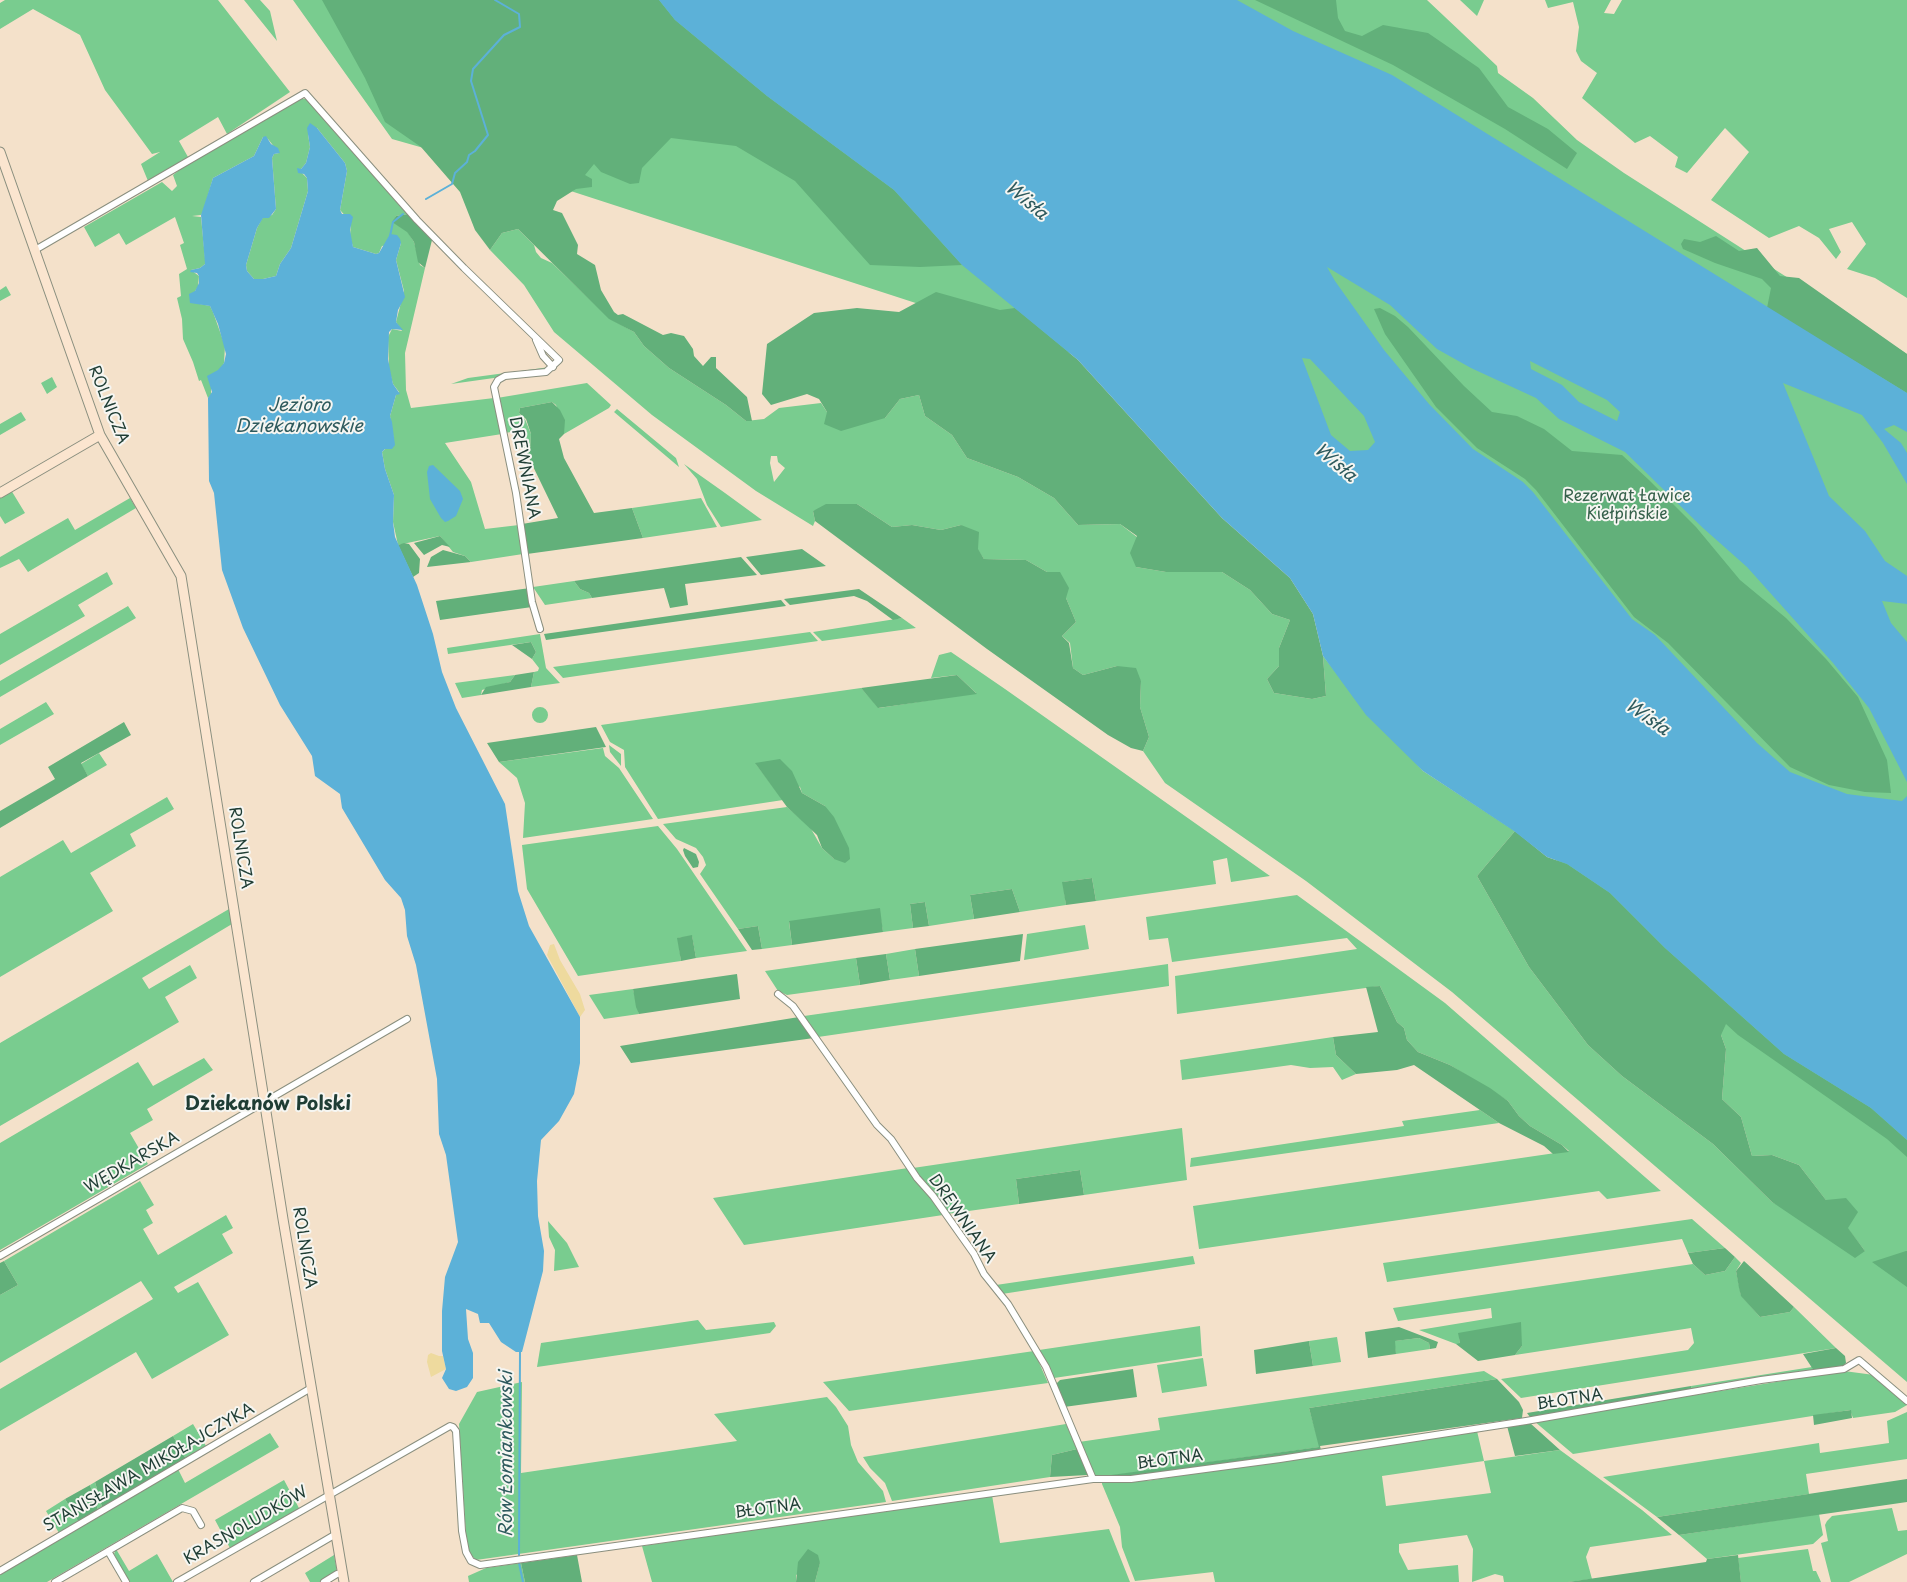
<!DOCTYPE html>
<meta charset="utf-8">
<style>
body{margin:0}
canvas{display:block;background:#f4e1ca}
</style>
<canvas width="1907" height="1582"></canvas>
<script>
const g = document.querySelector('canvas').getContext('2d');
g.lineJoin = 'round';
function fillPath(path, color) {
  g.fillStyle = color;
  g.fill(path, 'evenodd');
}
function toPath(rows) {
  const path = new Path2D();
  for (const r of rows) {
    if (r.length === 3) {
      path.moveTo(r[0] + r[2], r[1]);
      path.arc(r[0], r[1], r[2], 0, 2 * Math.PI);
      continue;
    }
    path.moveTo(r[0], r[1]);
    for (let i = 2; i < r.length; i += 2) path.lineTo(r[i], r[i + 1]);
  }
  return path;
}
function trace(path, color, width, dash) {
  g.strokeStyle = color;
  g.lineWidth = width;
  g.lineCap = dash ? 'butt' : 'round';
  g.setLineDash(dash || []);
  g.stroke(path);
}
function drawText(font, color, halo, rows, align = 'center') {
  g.font = font + ' "Playpen Sans",sans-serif';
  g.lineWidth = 4;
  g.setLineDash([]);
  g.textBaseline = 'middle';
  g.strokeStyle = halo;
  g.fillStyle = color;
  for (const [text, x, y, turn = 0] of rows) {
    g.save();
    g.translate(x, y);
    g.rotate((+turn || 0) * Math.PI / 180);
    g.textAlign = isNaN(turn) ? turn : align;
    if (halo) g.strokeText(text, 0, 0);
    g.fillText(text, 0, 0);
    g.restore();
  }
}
const green = toPath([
 [5,0,218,0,290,92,227,134,218,117,179,141,188,157,148,181,141,164,160,152,152,154,105,90,80,35,33,9,0,29,0,3],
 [244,0,260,0,270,11,277,41],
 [293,0,1427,0,1497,66,1498,73,1533,98,1577,140,1624,173,1907,354,1907,1382,1452,992,1306,881,1165,783,1143,751,1149,737,1140,707,1141,681,1117,666,1083,675,1073,668,1070,643,1062,636,1076,622,1066,598,1047,572,1026,560,984,559,961,525,941,530,912,525,892,527,857,504,813,511,815,521,813,526,756,491,652,415,554,332,524,285,490,250,502,233,518,229,534,245,536,252,541,258,552,263,609,318,634,332,644,346,669,368,726,405,746,421,764,419,779,408,821,403,827,412,885,418,900,399,919,395,925,416,952,435,967,458,1018,477,1054,498,1078,525,1120,524,1137,537,1136,567,1166,572,1222,572,1250,590,1272,614,1290,620,1279,648,1279,666,1267,679,1274,693,1312,699,1326,696,1323,656,1342,680,1423,771,1515,831,1477,876,1529,967,1588,1045,1622,1076,1713,1144,1772,1202,1865,1251,1799,1165,1772,1155,1752,1156,1741,1117,1722,1099,1726,1049,1721,1035,1082,357,543,182,392,139],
 [771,456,777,456,778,462,785,468,774,482,770,463],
 [1460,0,1484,0,1477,16],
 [1545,0,1611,0,1604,13,1614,14,1622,0,1907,0,1907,298,1875,278,1847,269,1866,244,1852,222,1829,229,1841,252,1836,259,1819,238,1799,226,1769,238,1711,200,1749,152,1725,128,1687,173,1675,167,1678,157,1650,136,1635,143,1582,98,1597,73,1581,61,1576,51,1579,27,1573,2,1548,8],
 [299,99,308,99,408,214,396,216,393,222,407,231,414,242,420,265,425,268,405,353,406,390,411,408,494,398,502,434,445,443,471,482,485,529,519,525,523,554,471,562,465,556,453,552,440,536,398,545,393,522,394,495,385,469,382,452,394,441,390,416,396,395,399,392,393,384,389,369,388,337,392,329,402,331,396,322,404,291,396,260,401,243,382,246,379,253,376,254,353,247,350,236,351,222,340,210,347,171,345,163,317,128,308,134,310,147,306,163,301,169,298,169,307,178,308,191,291,248,280,264,276,276,263,279,254,279,247,271,246,265,257,228,263,217,272,215,276,209,272,158,274,154,279,153,268,139,263,137,254,156,213,178,203,212,201,215,192,216,201,217,205,258,205,264,200,268,191,270,199,276,198,287,195,291,200,304,210,306,213,312,225,346,224,363,211,386,211,396,208,398,201,380,199,381,193,362,183,339,182,319,177,298,181,296,179,274,187,269,180,245,184,243,175,217,126,245,119,233,95,247,84,227,162,182,172,191,177,186,173,175,191,161],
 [6,286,11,295,0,301,0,290],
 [550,367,544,371,451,384,468,378],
 [52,377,57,387,47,394,41,383],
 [587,383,611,405,609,408,564,434,564,428,556,405,552,402,520,408,519,413,525,419,531,434,530,451,527,454,517,431,505,433,497,398],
 [617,409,676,458,679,467,614,412],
 [21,412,26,420,0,435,0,424],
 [684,464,725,493,762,520,721,527,707,505,697,479],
 [11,490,25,513,5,524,0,516,0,497],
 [130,498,136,508,28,572,19,559,0,568,0,557,68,518,75,530],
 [701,498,717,527,643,538,632,508],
 [107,572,113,584,78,605,85,616,0,665,0,634],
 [574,581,580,589,589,593,592,598,545,605,533,587],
 [128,606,136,618,0,697,0,681],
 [902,618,916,628,822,641,813,632],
 [810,632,818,641,563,678,553,667],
 [540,634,546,668,560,683,531,687,534,672,538,671,539,668,532,659,536,652,531,642,448,654,447,648],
 [951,652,1005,689,1270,876,1231,882,1227,858,1213,861,1216,884,1096,901,1092,878,1063,882,1066,905,1020,912,1012,889,970,895,974,919,929,926,925,902,910,904,913,928,883,932,879,909,789,922,792,945,762,949,758,926,738,929,700,874,706,865,703,857,696,848,676,839,663,824,787,807,810,827,822,848,834,859,825,806,802,793,800,787,756,764,783,800,658,819,625,767,624,750,610,742,601,725,861,688,879,708,976,693,957,675,931,678,939,655],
 [515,675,510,682,482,690,481,695,462,698,455,683],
 [46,702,54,714,0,745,0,729],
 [540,715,8],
 [609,745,621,754,621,766,610,752],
 [603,748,605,756,619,768,653,819,523,838,525,803,517,778,499,762],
 [99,753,107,765,88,776,81,764],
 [167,797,174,809,130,834,136,846,90,873,113,911,0,977,0,877,63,840,71,853],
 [658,826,677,849,747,951,696,958,692,936,678,938,681,961,578,976,527,889,522,845],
 [1297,895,1445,1003,1661,1191,1607,1199,1599,1191,1199,1249,1193,1206,1569,1151,1562,1145,1530,1126,1519,1116,1508,1101,1450,1065,1418,1052,1407,1040,1404,1028,1397,1022,1380,986,1177,1014,1175,976,1357,949,1347,938,1172,962,1168,938,1149,940,1146,917],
 [229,909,232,924,142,978,149,989,190,965,197,978,165,997,179,1022,0,1126,0,1043],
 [1085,925,1089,949,1024,960,1027,934],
 [915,949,919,976,890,980,886,954],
 [856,958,860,985,787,995,778,991,765,971],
 [1168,964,1169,986,818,1037,804,1016],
 [633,989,639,1014,604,1019,589,995],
 [1333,1037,1336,1055,1356,1074,1342,1080,1333,1067,1310,1068,1291,1065,1182,1080,1180,1060],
 [204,1058,213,1070,147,1109,153,1120,130,1133,148,1164,0,1250,0,1143,138,1062,153,1086],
 [1480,1110,1499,1123,1190,1167,1191,1158,1404,1126,1402,1121],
 [1182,1128,1187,1180,1084,1195,1080,1170,1016,1179,1019,1204,947,1214,913,1168],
 [908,1168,943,1215,744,1245,713,1198],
 [140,1181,154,1205,146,1210,153,1223,143,1229,158,1255,226,1215,233,1228,222,1234,233,1253,174,1287,178,1293,198,1282,229,1335,152,1379,136,1352,0,1431,0,1389,153,1299,141,1281,0,1363,0,1295,18,1285,4,1261],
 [1692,1219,1725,1248,1688,1253,1682,1239,1387,1282,1383,1263],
 [548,1221,567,1243,579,1267,554,1271,555,1250,549,1237],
 [1193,1256,1195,1264,1002,1294,996,1285],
 [1735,1257,1741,1263,1736,1271,1741,1295,1760,1317,1790,1312,1794,1307,1836,1348,1521,1398,1501,1379,1688,1350,1694,1343,1691,1328,1515,1355,1522,1346,1459,1333,1460,1344,1456,1344,1419,1330,1492,1318,1491,1308,1398,1321,1393,1308,1693,1264,1705,1275,1725,1271],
 [698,1320,706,1330,774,1322,776,1326,770,1333,537,1367,541,1343],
 [1200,1326,1202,1356,1054,1378,1039,1350],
 [1337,1337,1341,1362,1313,1366,1309,1341],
 [1419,1338,1429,1343,1430,1349,1396,1354,1394,1341],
 [1034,1351,1048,1383,849,1411,823,1382],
 [1203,1358,1207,1386,1162,1393,1157,1365],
 [1812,1367,1814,1371,1692,1391,1691,1386],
 [1484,1371,1497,1379,1309,1408,1320,1447,1094,1478,1079,1442,1160,1430,1158,1418],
 [1844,1371,1874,1375,1907,1405,1895,1412,1853,1418,1850,1410,1573,1454,1534,1421],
 [522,1382,521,1473,737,1441,714,1414,827,1397,836,1407,848,1426,851,1445,858,1462,883,1491,886,1502,476,1560,469,1553,466,1537,459,1424,477,1392],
 [1907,1412,1907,1459,1806,1474,1809,1494,1657,1517,1603,1477,1819,1443,1820,1453,1889,1443,1887,1421],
 [193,1424,206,1446,186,1459,173,1436],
 [1066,1424,1077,1449,1052,1455,1050,1477,892,1501,885,1483,870,1468,863,1457],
 [1477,1431,1484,1461,1560,1450,1642,1510,1672,1535,1590,1547,1586,1557,1592,1579,1568,1582,1504,1582,1503,1576,1495,1574,1472,1582,1473,1549,1467,1535,1399,1544,1399,1552,1408,1570,1458,1565,1459,1582,1215,1582,1213,1572,1135,1581,1122,1547,1120,1527,1102,1484,1102,1480,1146,1481],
 [1484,1461,1491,1493,1386,1506,1382,1476],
 [270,1433,279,1447,47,1582,0,1582,0,1573,178,1469,185,1483],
 [284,1480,300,1510,231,1550,215,1520],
 [95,1482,102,1507,98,1510,90,1485],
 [992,1495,1000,1543,1109,1529,1130,1582,815,1582,820,1562,796,1575,796,1582,652,1582,642,1546],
 [65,1499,78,1521,59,1533,46,1511],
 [1892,1508,1898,1531,1907,1530,1907,1554,1849,1582,1831,1582,1821,1543,1828,1541,1825,1525,1827,1521,1832,1516],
 [1819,1514,1823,1535,1813,1544,1707,1559,1679,1535],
 [116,1549,129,1571,157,1554,173,1582,129,1582,114,1554],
 [1808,1549,1813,1571,1816,1571,1821,1582,1741,1582,1738,1558],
 [334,1555,337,1571,320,1582,310,1582,305,1573],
 [521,1563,525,1582,469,1582,468,1576,486,1568]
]);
const forest = toPath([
 [322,0,659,0,675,20,767,96,894,190,962,265,920,267,870,265,795,181,736,146,671,138,642,168,639,183,630,184,601,172,594,164,585,175,592,179,592,187,576,189,557,201,553,210,562,213,578,245,577,254,595,265,601,290,614,312,618,315,623,314,663,335,671,333,684,336,693,349,694,356,703,366,711,357,716,357,716,368,747,397,752,421,746,421,726,405,669,368,644,346,634,332,609,319,518,229,502,233,490,250,475,230,460,192,421,147,385,122,365,78],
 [1255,0,1336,0,1338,18,1345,31,1362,36,1383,25,1428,33,1479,68,1508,107,1548,129,1577,153,1567,169,1505,129,1393,65],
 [408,214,432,240,425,268,418,262,414,242,407,232,392,222,396,216],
 [1716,236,1739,251,1757,248,1780,276,1799,278,1907,354,1907,393,1767,308,1771,288,1762,279,1715,263,1683,249,1681,244,1684,239,1700,242],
 [936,292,1000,310,1015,308,1078,360,1222,518,1290,578,1313,614,1323,656,1326,696,1312,699,1274,693,1267,679,1279,666,1279,648,1290,620,1272,614,1250,590,1222,572,1166,572,1136,567,1130,553,1137,536,1120,524,1078,525,1054,498,1018,477,967,458,952,435,925,416,919,395,900,399,885,418,841,431,824,424,827,412,819,399,807,394,771,405,762,394,767,344,814,313,857,308,899,312],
 [1380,308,1395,316,1408,327,1464,386,1492,412,1517,416,1544,429,1572,451,1622,455,1649,480,1696,527,1740,580,1786,618,1826,659,1858,697,1887,760,1891,793,1865,792,1829,785,1790,767,1668,643,1634,617,1536,490,1525,479,1477,448,1436,407,1385,334,1374,309],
 [552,402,560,410,565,420,564,434,559,439,564,458,594,513,632,508,643,538,527,554,522,524,558,518,527,454,530,451,531,434,526,419,519,413,520,408],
 [826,504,857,504,892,527,912,525,941,530,961,525,979,532,978,549,984,559,1026,560,1047,572,1060,572,1069,588,1066,598,1076,622,1062,636,1069,643,1073,668,1083,675,1117,666,1136,668,1141,681,1140,707,1149,737,1143,751,1131,748,1108,735,987,649,815,521,813,511],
 [440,536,450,547,442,545,424,555,414,543],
 [404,543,409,544,420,559,419,573,413,577,398,545],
 [802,549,826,566,761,575,746,557],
 [443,550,465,556,471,562,427,567,431,557],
 [741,557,757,575,685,584,688,605,670,608,664,588,592,598,589,593,580,589,574,581],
 [530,588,532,607,440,620,436,601],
 [859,589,902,618,893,620,867,601,854,596,790,605,784,599],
 [781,600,786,606,546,640,544,634],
 [531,642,536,652,532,659,512,645],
 [534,672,531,687,481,695,486,687,510,682,515,675],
 [957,675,977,694,878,708,861,688],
 [124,722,131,735,81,763,88,776,0,828,0,811,55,779,48,767],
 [596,727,606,747,499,762,487,743],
 [780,759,792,771,802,793,825,806,834,817,849,848,850,859,845,863,834,859,822,848,817,835,787,807,755,763],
 [1515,831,1547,857,1567,864,1610,893,1665,948,1784,1054,1871,1108,1907,1140,1907,1157,1887,1139,1738,1035,1726,1024,1721,1035,1726,1049,1722,1099,1741,1117,1752,1156,1772,1155,1799,1165,1826,1200,1846,1198,1858,1212,1848,1228,1865,1251,1855,1258,1772,1202,1713,1144,1622,1076,1588,1045,1529,967,1477,876],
 [684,848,696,854,699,862,698,867,693,868,685,856,683,850],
 [1092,878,1096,901,1066,905,1062,882],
 [1012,889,1020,912,974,919,970,895],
 [925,902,929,926,913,928,910,904],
 [880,908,883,932,792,945,789,921],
 [758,926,762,949,752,950,738,929],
 [1023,934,1020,961,919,976,915,949],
 [692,935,696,958,681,961,677,938],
 [886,954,890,980,860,985,856,958],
 [737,974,740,999,639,1014,636,1007,633,989],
 [1380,986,1397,1022,1404,1028,1407,1040,1418,1052,1450,1065,1490,1088,1508,1101,1519,1116,1530,1126,1562,1145,1569,1152,1553,1154,1544,1146,1499,1123,1414,1065,1397,1070,1356,1074,1336,1055,1333,1037,1378,1032,1366,987],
 [799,1017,814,1038,631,1063,620,1046],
 [1080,1170,1084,1195,1019,1204,1016,1179],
 [1725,1248,1735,1257,1725,1271,1705,1275,1693,1264,1688,1253],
 [1907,1251,1907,1287,1872,1262,1906,1251],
 [4,1261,18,1285,0,1295,0,1263],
 [1744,1261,1794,1307,1790,1312,1760,1317,1741,1296,1739,1288,1736,1271],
 [1521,1322,1522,1346,1515,1355,1478,1361,1456,1344,1460,1343,1458,1333],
 [1399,1327,1438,1342,1436,1348,1430,1349,1429,1343,1419,1338,1395,1341,1396,1354,1368,1358,1365,1332],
 [1309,1341,1313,1366,1256,1374,1254,1350],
 [1836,1348,1845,1356,1846,1363,1843,1366,1814,1371,1803,1354],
 [1133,1369,1137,1397,1064,1407,1056,1384,1060,1380],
 [1497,1379,1519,1402,1523,1410,1522,1418,1320,1446,1321,1450,1124,1477,1111,1475,1319,1447,1309,1408],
 [1691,1386,1692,1391,1530,1417,1527,1413],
 [1851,1410,1852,1418,1814,1425,1813,1415],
 [1530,1423,1560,1450,1515,1456,1507,1426],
 [173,1436,186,1459,102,1507,95,1482],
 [1077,1449,1088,1475,1050,1477,1052,1455],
 [1907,1479,1907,1502,1679,1535,1657,1517],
 [90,1485,98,1510,78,1521,65,1499],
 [808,1549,818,1555,820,1563,815,1582,796,1582,798,1562],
 [577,1555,582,1582,525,1582,521,1563],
 [1738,1555,1741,1582,1568,1582,1706,1562,1707,1559]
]);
const sand = toPath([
 [554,944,560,960,580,994,585,1010,580,1017,547,955,550,945],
 [431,1353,439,1356,443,1356,446,1369,431,1377,427,1362,428,1355]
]);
const water = toPath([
 [659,0,1237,0,1293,31,1392,75,1907,393,1907,432,1894,425,1884,429,1901,443,1907,453,1907,484,1883,443,1862,415,1783,383,1829,496,1865,531,1885,561,1907,576,1907,604,1882,601,1891,623,1907,642,1907,782,1869,708,1833,663,1747,567,1703,528,1625,452,1559,419,1536,398,1471,368,1437,349,1390,305,1327,267,1335,281,1384,350,1429,404,1473,449,1523,482,1533,492,1632,619,1655,635,1757,743,1790,772,1847,794,1902,801,1907,796,1907,1140,1871,1108,1784,1054,1665,948,1610,893,1567,864,1547,857,1514,831,1423,771,1366,715,1323,656,1313,614,1290,578,1222,518,1078,360,962,265,894,190,767,96,675,20],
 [1302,358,1310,359,1364,416,1375,442,1368,450,1350,451,1331,435],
 [1530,361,1607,400,1620,412,1617,421,1579,402,1562,385,1531,369],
 [310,123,317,128,345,163,347,171,340,210,342,214,350,214,353,217,350,230,353,247,376,254,379,253,390,234,397,235,400,239,401,243,396,260,405,297,398,310,396,322,403,330,392,329,389,332,388,359,393,384,400,394,396,395,390,416,392,422,395,445,392,449,385,449,382,452,385,469,394,495,393,522,395,537,417,585,433,634,442,672,456,708,505,804,518,891,529,926,580,1017,580,1063,574,1094,559,1121,541,1140,537,1181,538,1216,544,1251,543,1271,522,1352,516,1352,501,1342,489,1323,480,1323,478,1314,466,1309,468,1339,473,1353,473,1378,467,1387,456,1391,449,1389,442,1378,446,1369,442,1351,442,1311,445,1277,458,1242,446,1155,439,1134,437,1079,416,965,407,936,405,910,401,898,385,880,342,808,340,794,315,776,312,756,280,705,243,628,222,570,214,493,209,481,208,398,212,392,207,376,218,370,224,363,226,354,218,324,210,306,190,303,189,294,195,291,199,283,199,276,197,273,190,272,191,270,200,268,205,264,201,215,213,178,254,156,263,137,266,136,271,144,278,148,280,153,274,154,272,158,276,209,269,218,263,218,257,228,246,265,247,271,254,279,263,279,276,276,280,264,291,248,308,191,307,178,304,174,298,173,297,168,301,169,306,163,310,147,307,128],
 [433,465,460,491,463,499,456,516,448,521,445,522,441,518,430,499,427,472,429,466]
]);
const stream = toPath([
 [426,199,452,184,455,173,467,162,469,155,475,151,488,135,471,81,473,69,504,35,520,27,519,14,495,0],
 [390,236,393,222,403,214],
 [519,1555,520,1350],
 [519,1563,523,1582]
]);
const street = toPath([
 [35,250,305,93,417,220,464,268,559,360,546,372,505,376,498,380,494,387,516,493,532,602,540,629],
 [536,340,543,356,553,367],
 [778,994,793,1006,877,1125,891,1139,917,1178,933,1196,974,1254,984,1274,1008,1304,1046,1367,1093,1479],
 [0,1256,407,1019],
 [108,1551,126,1582],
 [0,1571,311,1388],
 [55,1582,182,1508,193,1511,201,1525],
 [177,1582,450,1426,453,1427,456,1431,462,1531,466,1552,471,1561,480,1565,1093,1479,1131,1479,1280,1459,1526,1421,1761,1380,1844,1369,1859,1360,1907,1401],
 [254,1582,336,1534],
 [324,1582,337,1574,343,1573]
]);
const secondary = toPath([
 [0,152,100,435,181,576,283,1219,344,1582],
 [0,493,100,435]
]);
const streetNames = [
 ["ROLNICZA",108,405,68],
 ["DREWNIANA",524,468,79],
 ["ROLNICZA",240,848,81],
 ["WĘDKARSKA",132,1163,-30],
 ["DREWNIANA",962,1219,55],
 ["ROLNICZA",304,1248,81],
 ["BŁOTNA",1570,1400,-9],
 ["BŁOTNA",1170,1460,-8],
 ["STANISŁAWA MIKOŁAJCZYKA",149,1468,-30],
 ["BŁOTNA",768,1509,-8],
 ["KRASNOLUDKÓW",246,1526,-30]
];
const parkNames = [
 ["Rezerwat Ławice",1627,497],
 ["Kiełpińskie",1627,515]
];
const waterNames = [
 ["Wisła",1026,201,40],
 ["Jezioro",299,406],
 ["Dziekanowskie",299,427],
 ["Wisła",1335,463,40],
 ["Wisła",1647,718,35],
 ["Rów Łomiankowski",507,1454,-90]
];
const quarterNames = [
 ["Dziekanów Polski",268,1105]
];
fillPath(green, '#79cc8f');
fillPath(forest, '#62b07a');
fillPath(sand, '#eeda9e');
fillPath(water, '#5cb1d8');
trace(stream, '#5cb1d8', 2);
trace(street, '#8a8f7f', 8);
trace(secondary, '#8a8f7f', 11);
trace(street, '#fff', 6);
trace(secondary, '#fbe5cf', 9);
drawText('16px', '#1f3d34', '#f6f6f2', streetNames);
drawText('16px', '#36614b', '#f6f6f2', parkNames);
drawText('italic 18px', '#2e5a5d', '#f6f6f2', waterNames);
drawText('bold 19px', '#1f3d34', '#f6f6f2', quarterNames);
</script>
